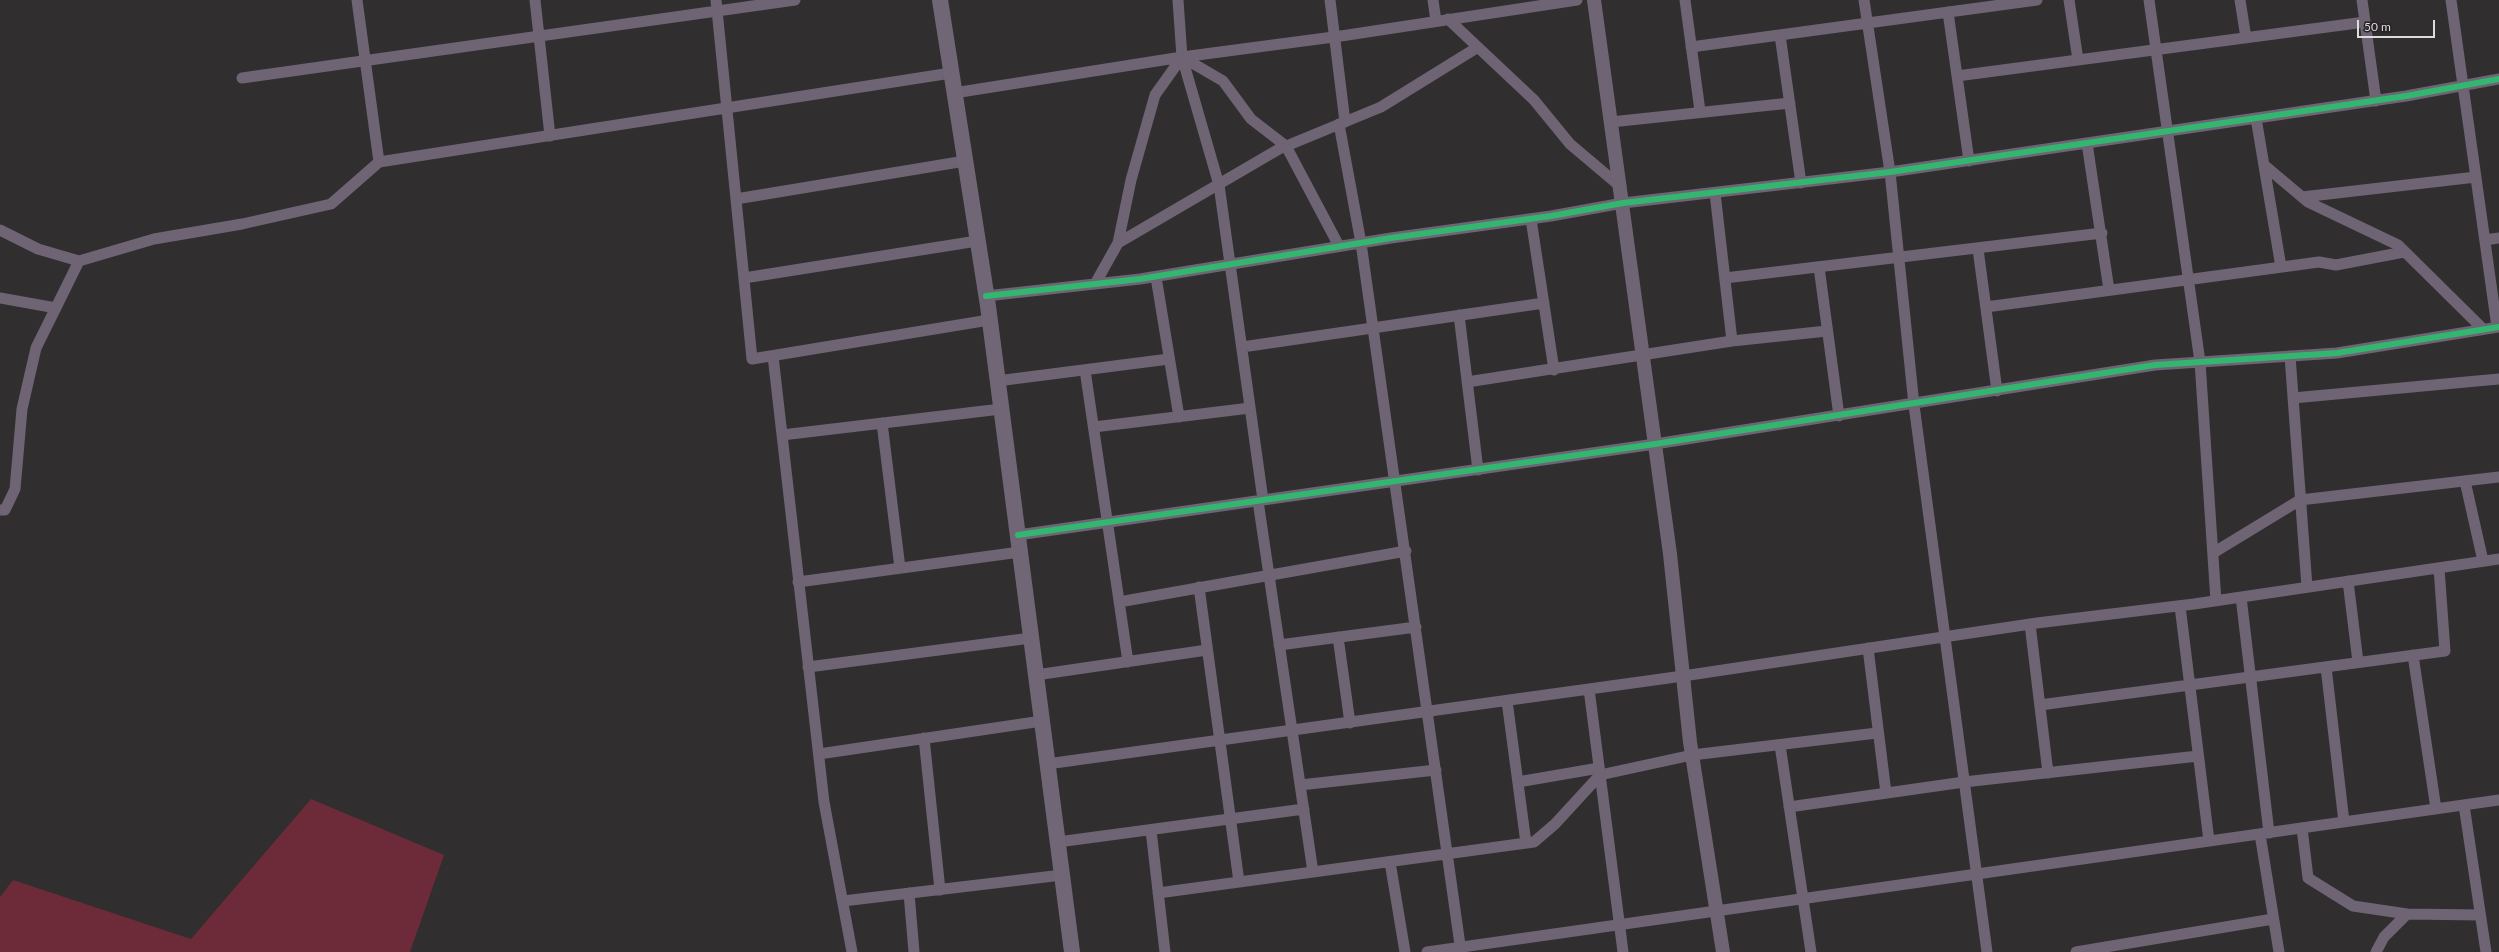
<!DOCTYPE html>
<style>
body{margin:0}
#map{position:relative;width:2499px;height:952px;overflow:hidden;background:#302e2f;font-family:Lato,sans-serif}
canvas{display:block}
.scale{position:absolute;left:2357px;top:20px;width:78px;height:18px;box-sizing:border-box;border:2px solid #dedbdd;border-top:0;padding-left:5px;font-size:12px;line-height:14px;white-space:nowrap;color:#dedbdd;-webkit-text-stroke:3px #272326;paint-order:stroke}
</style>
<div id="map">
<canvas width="2499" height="952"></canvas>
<div class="scale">50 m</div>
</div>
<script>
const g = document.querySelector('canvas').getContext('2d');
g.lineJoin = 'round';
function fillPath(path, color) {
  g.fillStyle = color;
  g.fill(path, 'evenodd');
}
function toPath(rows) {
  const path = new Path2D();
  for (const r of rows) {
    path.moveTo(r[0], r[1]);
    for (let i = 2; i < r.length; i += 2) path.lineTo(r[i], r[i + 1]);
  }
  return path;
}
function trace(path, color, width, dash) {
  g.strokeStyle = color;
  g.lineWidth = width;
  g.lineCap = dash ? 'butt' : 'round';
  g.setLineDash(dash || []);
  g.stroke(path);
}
const green = toPath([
 [311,799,444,855,410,952,0,952,0,897,13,880,191,939]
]);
const minor = toPath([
 [357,0,379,162],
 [535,0,550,136],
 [716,0,752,359,989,320],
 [1178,0,1182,57,1219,185,1263,500],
 [1330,0,1345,122],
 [1433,0,1436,21],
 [1685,0,1700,111],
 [1864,0,1890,172,1914,405,1987,952],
 [2069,0,2078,60],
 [2149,0,2200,362,2216,601],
 [2240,0,2246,38],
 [2362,0,2376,101],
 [2451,0,2497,327],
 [1948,12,1969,161],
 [1448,19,1534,100,1570,144,1621,187],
 [1780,35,1801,183],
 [1691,47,2037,0],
 [1957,76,2365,22],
 [242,78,795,0],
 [954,93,1182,57,1341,36,1577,0],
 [2256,118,2281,267],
 [1611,122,1790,103],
 [1339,124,1361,243,1461,952],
 [2087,143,2109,290],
 [2264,165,2308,202,2398,245,2483,329],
 [1715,193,1732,341],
 [2302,197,2476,177],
 [736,199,965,161],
 [1531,219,1554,370],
 [0,230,38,249,79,261,154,239,242,224,331,204,379,162,951,73],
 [2485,240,2499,238],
 [1118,243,1131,180,1155,95,1182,57,1223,81,1251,119,1286,146,1339,246],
 [1978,249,1997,391],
 [1819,267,1839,416],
 [1156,277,1179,417],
 [744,278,977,241],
 [1725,278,2102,233],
 [1095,284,1118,243,1279,149,1381,107,1478,47],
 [986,296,1140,279,1391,238,1551,216,1623,203,1890,172,2406,96,2499,79],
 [0,298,56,308],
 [1986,307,2319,262,2336,265,2404,252],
 [1459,315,1478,470],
 [1242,347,1544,303],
 [773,356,824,802,852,952],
 [2290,356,2307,587],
 [1085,370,1128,662],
 [997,381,1169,359],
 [1467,382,1732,341,1827,331],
 [2293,398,2499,379],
 [882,423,900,568],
 [1094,427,1250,408],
 [782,435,1001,409],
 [2465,481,2483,561],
 [1258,501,1313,872],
 [0,510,5,510,15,489,22,409,36,348,79,261],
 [1018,535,1655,444,2155,365,2337,353,2499,327],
 [2213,553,2300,500,2499,477],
 [2348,581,2358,662],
 [798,582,1020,552],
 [1199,587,1239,882],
 [2241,597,2269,833],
 [1119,602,1406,551],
 [2180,606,2209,841],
 [2030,624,2048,773],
 [1338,637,1350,723],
 [1279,645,1416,627],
 [1868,648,1886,793],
 [2413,655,2436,809],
 [808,667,1031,638],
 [2326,667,2344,822],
 [1036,675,1207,650],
 [1589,689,1623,952],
 [1507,701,1526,843],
 [2040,705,2445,651,2439,568],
 [924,738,940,890],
 [1780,745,1811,952],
 [819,754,1042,721],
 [1047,764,1683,676,2037,623,2194,604,2499,559],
 [1518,782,1599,768],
 [1300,785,1436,770],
 [2464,805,2486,952],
 [1789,807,1964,782,2198,756],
 [2302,828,2308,878,2353,906,2407,914],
 [1151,830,1165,952],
 [2260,834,2279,952],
 [1058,842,1304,809],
 [1390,862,1405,952],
 [909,893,914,952],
 [1158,893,1534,842,1555,824,1600,775,1692,755,1877,733],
 [843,901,1062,875],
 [1427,952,2499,800],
 [2076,952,2273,919],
 [2376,952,2384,937,2407,914,2480,915]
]);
const tertiary = toPath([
 [1594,0,1670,554,1690,742,1723,952]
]);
const secondary = toPath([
 [940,0,988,306,1072,952]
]);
const cycleway = toPath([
 [986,296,1140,279,1391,238,1551,216,1623,203,1890,172,2406,96,2499,79],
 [1018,535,1655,444,2155,365,2337,353,2499,327]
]);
fillPath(green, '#6d2b39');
trace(minor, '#6e6474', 11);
trace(tertiary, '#6e6474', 14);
trace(secondary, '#716676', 16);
trace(cycleway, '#33b770', 6);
</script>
